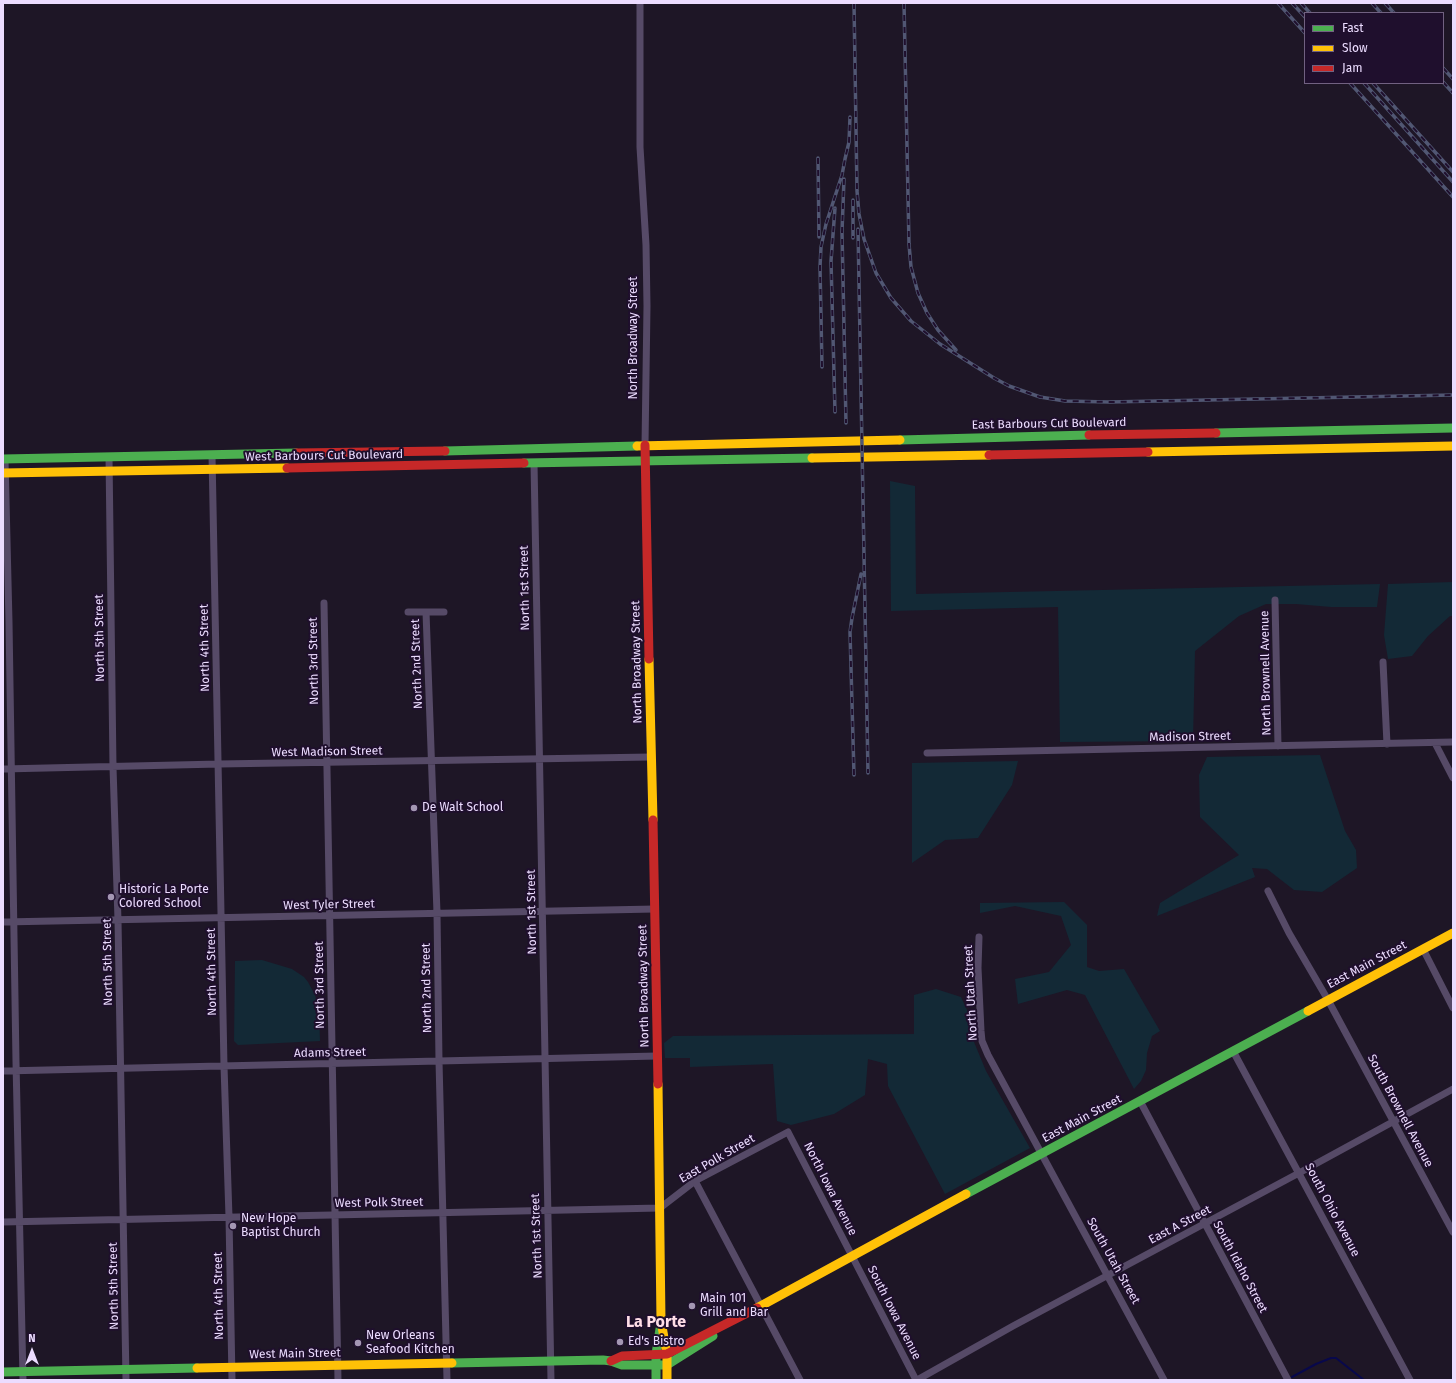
<!DOCTYPE html>
<style>
body{margin:0}
#map{position:relative;width:1456px;height:1383px;overflow:hidden;background:#1e1626;font-family:"Fira Sans",sans-serif}
canvas{display:block}
.frame{position:absolute;inset:0;border:4px solid #ecdcff;pointer-events:none}
.legend{position:absolute;left:1304px;top:12px;width:140px;height:72px;box-sizing:border-box;background:#1f0f2d;border:1px solid #716181;margin:0;padding:5px 7px;list-style:none;font-size:12px;color:#ecdcff}
.legend li{display:flex;align-items:center;gap:8px;height:20px}
.legend b{width:20px;border:1px solid #716181}
.north{position:absolute;left:12px;top:1331px;width:40px;height:40px;-webkit-text-stroke:3px #1f0f2d;paint-order:stroke;rotate:0deg;font-size:11px;font-weight:700;line-height:16px;text-align:center;color:#ecdcff}
.north::after{content:'';display:block;margin:auto;width:14px;height:18px;background:#ecdcff;clip-path:polygon(50% 0,100% 100%,50% 72%,0 100%)}
</style>
<div id="map">
<canvas width="1456" height="1383"></canvas>
<div class="frame"></div>
<ul class="legend">
<li><b style="height:5px;background:#4caf50"></b>Fast</li>
<li><b style="height:5px;background:#ffc107"></b>Slow</li>
<li><b style="height:5px;background:#c62828"></b>Jam</li>
</ul>
<div class="north">N</div>
</div>
<script>
const g = document.querySelector('canvas').getContext('2d');
g.lineJoin = 'round';
function fillPath(path, color) {
  g.fillStyle = color;
  g.fill(path, 'evenodd');
}
function toPath(rows) {
  const path = new Path2D();
  for (const r of rows) {
    path.moveTo(r[0], r[1]);
    for (let i = 2; i < r.length; i += 2) path.lineTo(r[i], r[i + 1]);
  }
  return path;
}
function trace(path, color, width, dash) {
  g.strokeStyle = color;
  g.lineWidth = width;
  g.lineCap = dash ? 'butt' : 'round';
  g.setLineDash(dash || []);
  g.stroke(path);
}
function drawText(font, color, halo, rows, align = 'center') {
  g.font = font + ' "Fira Sans",sans-serif';
  g.lineWidth = 4;
  g.setLineDash([]);
  g.textBaseline = 'middle';
  g.strokeStyle = halo;
  g.fillStyle = color;
  for (const [text, x, y, turn = 0] of rows) {
    g.save();
    g.translate(x, y);
    g.rotate((+turn || 0) * Math.PI / 180);
    g.textAlign = isNaN(turn) ? turn : align;
    if (halo) g.strokeText(text, 0, 0);
    g.fillText(text, 0, 0);
    g.restore();
  }
}
const green = toPath([
 [890,481,915,486,916,594,1380,584,1377,607,1331,607,1296,604,1266,604,1239,616,1195,651,1193,741,1060,742,1058,607,891,611],
 [1453,582,1453,616,1450,616,1428,636,1412,656,1388,659,1384,635,1388,584],
 [1320,755,1345,831,1356,850,1357,868,1322,892,1294,890,1267,869,1252,868,1255,877,1157,916,1160,903,1239,855,1200,817,1199,775,1207,757],
 [1018,761,1012,785,978,838,945,840,912,863,912,763],
 [1064,902,1087,925,1087,967,1099,971,1124,969,1160,1031,1152,1036,1147,1053,1146,1070,1141,1081,1134,1089,1085,995,1067,990,1018,1004,1015,979,1049,972,1071,945,1061,916,1015,906,980,913,980,903],
 [262,960,292,969,304,977,308,982,315,995,319,1011,320,1041,238,1045,234,1041,235,961],
 [936,989,961,997,972,1021,974,1042,986,1071,1030,1148,945,1194,888,1086,887,1064,868,1059,865,1095,834,1114,791,1125,777,1121,773,1064,690,1067,690,1058,665,1058,664,1043,673,1036,914,1034,914,995]
]);
const stream = toPath([
 [1292,1377,1316,1364,1331,1358,1336,1358,1364,1380]
]);
const street = toPath([
 [640,3,640,147,646,245,647,306,645,445],
 [212,455,224,1066,229,1217,232,1380],
 [109,457,113,767,118,920,126,1380],
 [5,459,9,622,16,1062,23,1380],
 [534,463,551,1380],
 [1275,600,1278,746],
 [324,603,338,1380],
 [408,612,444,612],
 [426,612,437,913,439,1061,447,1380],
 [1383,662,1387,744],
 [1435,743,1453,778],
 [927,753,1453,742],
 [3,769,219,764,651,757],
 [1268,891,1289,933,1328,1000,1453,1232],
 [3,922,655,909],
 [979,937,978,968,981,1031,982,1041,988,1055,1164,1380],
 [1423,949,1453,1008],
 [1233,1051,1410,1380],
 [3,1071,657,1056],
 [1140,1101,1288,1380],
 [695,1181,800,1380],
 [3,1222,660,1208,695,1181,788,1132,916,1380],
 [917,1380,1013,1326,1299,1173,1453,1089]
]);
const fast = toPath([
 [1216,433,1453,428],
 [900,440,1089,435],
 [445,451,637,446],
 [3,459,296,453],
 [524,463,812,458],
 [966,1194,1308,1011],
 [452,1363,603,1360,611,1361,622,1365,667,1365,713,1336],
 [3,1372,197,1368],
 [656,1380,656,1354,660,1329]
]);
const slow = toPath([
 [637,446,900,440],
 [1148,452,1453,446],
 [812,458,989,455],
 [3,473,287,468],
 [649,659,653,820],
 [1308,1011,1453,933],
 [658,1084,661,1321,667,1354,667,1380],
 [757,1308,966,1194],
 [197,1368,452,1363]
]);
const jam = toPath([
 [1089,435,1216,433],
 [645,445,649,659],
 [296,453,445,451],
 [989,455,1148,452],
 [287,468,524,463],
 [653,820,658,1084],
 [611,1361,622,1356,667,1354,757,1308]
]);
const rail = toPath([
 [854,3,857,191,859,214,864,239,876,273,891,298,911,321,940,344,994,378,1009,386,1040,397,1065,401,1109,402,1453,395],
 [904,3,909,244,911,267,918,293,927,313,938,330,956,350],
 [1278,3,1305,33],
 [1292,3,1305,17],
 [1301,3,1310,13],
 [1372,3,1381,13],
 [1385,3,1394,13],
 [1443,68,1453,79],
 [1443,82,1453,93],
 [1350,83,1453,197],
 [1364,83,1453,182],
 [1373,83,1453,172],
 [818,158,819,237],
 [844,179,842,232,846,423],
 [853,200,853,238],
 [858,229,868,773],
 [822,367,820,267,821,247,826,224,842,175,845,159,849,142,850,117],
 [835,412,831,261,835,208],
 [854,775,850,632,852,618,861,574]
]);
const markers = [
 [414,808,4,"#a497b3"],
 [111,897,4,"#a497b3"],
 [233,1226,4,"#a497b3"],
 [692,1306,4,"#a497b3"],
 [620,1342,4,"#a497b3"],
 [358,1343,4,"#a497b3"]
];
const streetNames = [
 ["North Broadway Street",634,338,-90],
 ["East Barbours Cut Boulevard",1049,424,-1],
 ["West Barbours Cut Boulevard",324,456,-1],
 ["North 1st Street",525,588,-91],
 ["North 5th Street",100,638,-91],
 ["North 4th Street",205,648,-91],
 ["North 3rd Street",314,661,-91],
 ["North Broadway Street",637,662,-91],
 ["North 2nd Street",417,664,-92],
 ["North Brownell Avenue",1266,673,-91],
 ["Madison Street",1190,737,-1],
 ["West Madison Street",327,752,-1],
 ["West Tyler Street",329,905,-1],
 ["North 1st Street",532,912,-91],
 ["North 5th Street",108,962,-91],
 ["East Main Street",1367,965,-28],
 ["North 4th Street",212,972,-91],
 ["North 3rd Street",320,985,-91],
 ["North Broadway Street",644,986,-91],
 ["North 2nd Street",427,988,-91],
 ["North Utah Street",971,993,-93],
 ["Adams Street",330,1053,-1],
 ["South Brownell Avenue",1400,1111,62],
 ["East Main Street",1082,1119,-28],
 ["East Polk Street",717,1159,-30],
 ["North Iowa Avenue",830,1189,63],
 ["West Polk Street",379,1203,-1],
 ["South Ohio Avenue",1332,1210,62],
 ["East A Street",1180,1225,-28],
 ["North 1st Street",537,1236,-92],
 ["South Utah Street",1113,1261,61],
 ["South Idaho Street",1240,1267,62],
 ["North 5th Street",114,1286,-91],
 ["North 4th Street",219,1296,-91],
 ["South Iowa Avenue",894,1313,63],
 ["West Main Street",295,1354,-1]
];
const poiNames = [
 ["De Walt School",422,808],
 ["Historic La Porte",119,890],
 ["Colored School",119,904],
 ["New Hope",241,1219],
 ["Baptist Church",241,1233],
 ["Main 101",700,1299],
 ["Grill and Bar",700,1313],
 ["New Orleans",366,1336],
 ["Seafood Kitchen",366,1350],
 ["Ed's Bistro",628,1342]
];
const districtNames = [
 ["La Porte",656,1323]
];
fillPath(green, '#132936');
trace(stream, '#08084c', 2);
trace(street, '#564a67', 7);
trace(fast, '#4caf50', 9);
trace(slow, '#ffc107', 9);
trace(jam, '#c62828', 9);
trace(rail, '#515773', 3.5);
trace(rail, '#1f0f2d', 2, [6]);
for (const [x, y, r, color] of markers) {
  const dot = new Path2D();
  dot.arc(x, y, r, 0, 2 * Math.PI);
  g.fillStyle = color;
  g.fill(dot);
  trace(dot, '#1f0f2d', 1.5);
}
drawText('12px', '#ecdcff', '#1f0f2d', streetNames);
drawText('12px', '#ecdcff', '#1f0f2d', poiNames, 'left');
drawText('bold 16px', '#ffdee7', '#1f0f2d', districtNames);
</script>
